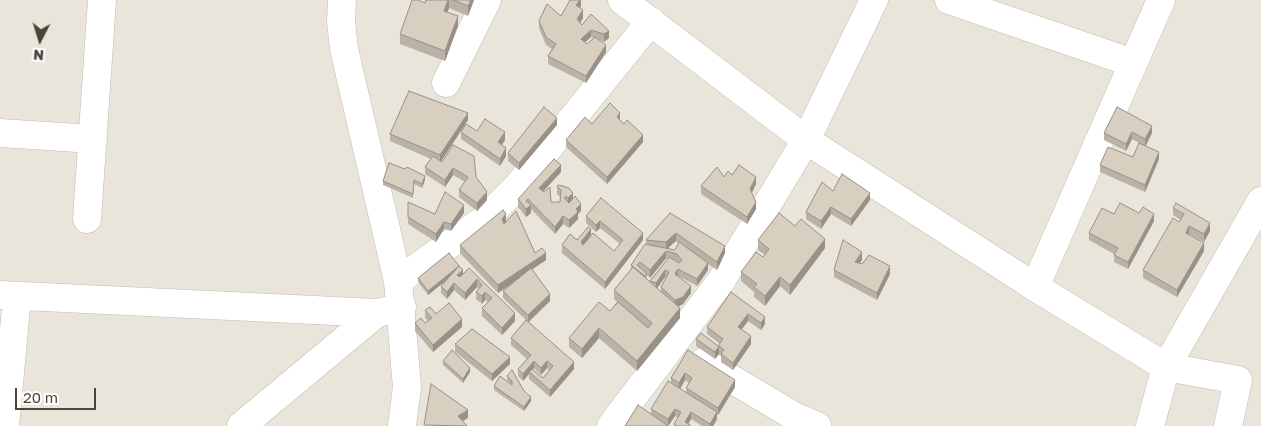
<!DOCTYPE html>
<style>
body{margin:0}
#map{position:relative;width:1261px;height:426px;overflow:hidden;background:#f6f3ec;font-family:"Golos Text",sans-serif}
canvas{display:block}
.north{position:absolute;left:15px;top:15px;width:50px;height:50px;-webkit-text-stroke:4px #fff;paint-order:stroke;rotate:185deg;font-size:14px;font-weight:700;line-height:20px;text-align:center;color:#4b4439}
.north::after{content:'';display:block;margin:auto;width:18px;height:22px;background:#4b4439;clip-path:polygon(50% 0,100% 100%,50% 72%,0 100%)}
.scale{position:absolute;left:15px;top:388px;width:81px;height:22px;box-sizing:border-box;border:2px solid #4b4439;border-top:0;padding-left:6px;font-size:15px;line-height:18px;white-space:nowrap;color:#4b4439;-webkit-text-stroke:4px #fff;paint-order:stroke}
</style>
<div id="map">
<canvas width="1261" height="426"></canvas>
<div class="north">N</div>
<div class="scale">20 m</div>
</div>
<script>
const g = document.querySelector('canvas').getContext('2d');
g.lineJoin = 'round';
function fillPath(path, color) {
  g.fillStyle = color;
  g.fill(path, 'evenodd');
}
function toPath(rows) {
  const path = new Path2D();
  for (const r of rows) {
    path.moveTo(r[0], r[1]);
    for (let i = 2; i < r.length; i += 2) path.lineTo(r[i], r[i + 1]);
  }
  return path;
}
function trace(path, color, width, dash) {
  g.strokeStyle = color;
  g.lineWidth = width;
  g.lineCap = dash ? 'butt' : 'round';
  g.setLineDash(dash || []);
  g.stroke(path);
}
const residential = toPath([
 [0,0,1261,0,1261,426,0,426]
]);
const minor = toPath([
 [342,0,341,21,344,49,398,281,407,387,402,426],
 [622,0,806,140,1035,287,1166,367,1238,380,1228,426],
 [949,0,1133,63],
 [446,83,487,0],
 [0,133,93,139],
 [87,219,102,0],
 [398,281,485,219,517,187,651,21],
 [1035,287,1161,0],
 [0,295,377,313,402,307],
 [703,362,794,416,817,426],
 [5,426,17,297],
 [241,426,377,313],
 [611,426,721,281,806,140,874,0],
 [1150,426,1166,367,1261,201]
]);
const wall = toPath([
 [426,0,474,0,468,16,449,8,447,12,458,26,445,61,400,44,400,34,425,3],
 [581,0,581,6,580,8,583,18,580,23,582,25,591,14,609,38,604,42,600,40,606,52,586,83,548,64,548,56,552,49,546,45,539,28,539,21,561,16],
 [591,37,594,38,587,44,585,42],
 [1117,107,1152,133,1146,146,1159,159,1145,192,1100,172,1100,165,1133,157,1139,143,1132,139,1126,151,1104,140,1104,133],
 [468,120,441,161,476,177,487,200,477,211,459,197,459,190,465,182,453,175,445,187,425,174,425,167,431,159,390,141,390,134],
 [620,120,643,142,607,184,566,147,566,140,592,124],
 [557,125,519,170,508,161,508,153],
 [477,131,505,140,502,145,506,156,500,166,461,139,461,132],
 [389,163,425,180,422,188,414,184,413,198,383,185,383,181],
 [561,172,543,191,551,202,560,202,560,197,557,194,557,186,573,199,581,211,578,214,578,219,569,228,563,224,555,234,531,209,531,213,526,217,518,207,518,199],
 [732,175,756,184,752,193,756,209,747,224,701,194,701,186,724,177],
 [833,191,870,200,851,226,831,214,821,229,806,219,806,212],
 [601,198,643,240,605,289,562,253,562,245,591,235,614,251,620,244,600,228,596,232,586,223,586,216],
 [408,202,435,214,464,213,451,231,444,229,436,242,408,224],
 [1173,208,1210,231,1204,242,1189,234,1189,235,1204,251,1177,297,1143,278,1143,270,1181,220,1173,215],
 [670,213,725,253,717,270,708,264,708,270,697,286,678,276,691,293,683,304,678,306,680,318,637,371,599,338,582,358,569,347,569,338,610,311,617,302,614,299,614,290,631,269,631,265,646,244,646,240],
 [676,241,678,243,675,250,667,248],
 [666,258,668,259,650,281,650,282,647,280,647,275,650,278],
 [665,277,666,278,661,287,661,292,657,288],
 [1139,213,1154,221,1128,269,1114,262,1114,254,1089,240,1089,233,1114,214],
 [506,221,535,253,546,260,532,269,550,301,529,322,574,369,550,397,529,379,529,374,523,381,518,376,518,369,527,359,511,345,511,338,526,320,503,298,503,291,512,283,498,293,460,253,460,245],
 [534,368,541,375,547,368,549,370,543,378,533,370],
 [758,240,825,248,790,295,780,286,765,306,754,297,754,292,741,281,741,272,763,257,765,255,758,250],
 [862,260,859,264,890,274,877,300,834,277,834,270],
 [469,268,515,321,502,335,482,316,482,308,488,302,485,300,482,304,476,299,476,292,479,289,477,287,465,300,454,290,447,299,441,293,441,286,444,282,428,295,418,282,418,278,463,274],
 [731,292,765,324,761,330,748,321,742,329,751,344,733,370,721,362,721,355,719,354,715,359,696,346,696,339,718,346,720,344,707,334,707,327],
 [425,310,462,327,433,352,415,331,415,323,425,323,428,321,425,318],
 [455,344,510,364,492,381,455,352],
 [688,350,735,387,718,415,717,415,717,419,713,426,702,426,691,419,688,424,690,426,674,426,674,424,678,418,675,416,668,426,651,414,651,409,671,383,671,378],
 [685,380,689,383,686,388,686,393,680,388],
 [443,361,470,372,463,383,443,365],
 [507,376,524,391,531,401,524,411,494,390,494,386,512,385,507,380]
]);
const shadedWall = toPath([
 [448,0,449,0,449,8,444,21,444,11],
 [471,0,474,0,468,16,468,6],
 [580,0,581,0,581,6,576,12,576,5],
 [583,10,583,18,577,27,577,19],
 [458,16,458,26,445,61,445,51],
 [591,30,591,37,581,46,581,39],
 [609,31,609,38,604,42,604,34],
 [606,45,606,52,586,83,586,76],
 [468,113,468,120,440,163,440,155],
 [620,113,620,120,617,117],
 [557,118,557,125,519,170,519,163],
 [1152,126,1152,133,1145,146,1145,139],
 [505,132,505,140,498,150,498,142],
 [1132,132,1132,139,1126,151,1126,144],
 [643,135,643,142,607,184,607,177],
 [506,148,506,156,500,166,500,159],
 [1159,152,1159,159,1145,192,1145,185],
 [561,165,561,172,539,196,539,188],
 [453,168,453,175,445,187,445,180],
 [425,176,425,180,422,188,422,184],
 [756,177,756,184,750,196,750,189],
 [487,192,487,200,477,211,477,203],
 [573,193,573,200,568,205,568,198],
 [870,193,870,200,851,226,851,219],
 [756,202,756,209,747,224,747,217],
 [581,204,581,211,578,214,578,219,569,228,569,220,576,209],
 [464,205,464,213,451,231,451,224],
 [531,205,531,213,526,217,526,209],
 [831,207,831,214,821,229,821,221],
 [506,214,506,221,502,227,502,219],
 [1154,214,1154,221,1128,269,1128,262],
 [563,216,563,224,555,234,555,227],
 [600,221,600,228,596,232,596,225],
 [444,222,444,229,436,242,436,234],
 [1210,223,1210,231,1204,242,1204,234],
 [1189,226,1189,234,1186,240,1186,233],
 [591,229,591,236,581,250,581,242],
 [643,233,643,240,605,289,605,282],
 [676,233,676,241,666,250,666,242],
 [825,239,825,248,790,295,790,285],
 [1204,243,1204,251,1177,297,1177,290],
 [725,246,725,253,717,270,717,262],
 [666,251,666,258,650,278,650,270],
 [862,252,862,260,855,270,855,262],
 [546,253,546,260,498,293,498,285],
 [708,263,708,270,697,286,697,279],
 [459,266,459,270,428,295,428,291],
 [890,266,890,274,877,300,877,293],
 [678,269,678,276,675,274],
 [463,270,463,277,457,282,457,275],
 [665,270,665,277,656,290,656,283],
 [780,277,780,286,765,306,765,296],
 [477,279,477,287,465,300,465,293],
 [454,283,454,290,447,299,447,292],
 [691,286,691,293,683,304,675,308,675,300],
 [485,292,485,300,482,304,482,296],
 [550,294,550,301,528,322,528,315],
 [680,308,680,318,637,371,637,361],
 [515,313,515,321,502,335,502,328],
 [748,314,748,321,738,334,738,327],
 [765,317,765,324,761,330,761,323],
 [462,319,462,327,433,352,433,345],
 [599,328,599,338,582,358,582,349],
 [751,336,751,344,733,370,733,363],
 [719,346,719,354,715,359,715,352],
 [510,357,510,364,492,381,492,374],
 [534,361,534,368,530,373,529,372,529,374,523,381,523,374],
 [547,361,547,368,541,375,541,368],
 [574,362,574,369,550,397,550,390],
 [470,368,470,372,463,383,463,379],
 [685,373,685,380,679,391,679,383],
 [735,380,735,387,718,415,718,408],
 [531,397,531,401,524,411,524,407],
 [675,409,675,416,668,426,668,419],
 [468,410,468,418,458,424,458,416],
 [691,412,691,419,687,426,685,422],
 [717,412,717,419,713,426,710,426,710,424]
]);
const building = toPath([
 [412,0,418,0,425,3,426,0,448,0,444,11,458,16,445,51,400,34,412,0],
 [453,0,471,0,468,6,453,0],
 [570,0,580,0,576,5,583,10,577,19,582,25,591,14,609,31,604,34,591,30,581,39,587,44,595,37,606,45,586,76,548,56,556,44,546,37,539,21,547,4,561,16,570,0],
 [409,91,468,113,440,155,390,134,409,91],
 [610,103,620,113,617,117,624,124,627,120,643,135,607,177,566,140,585,117,592,124,610,103],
 [544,107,557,118,519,163,508,153,544,107],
 [1117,107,1152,126,1145,139,1132,132,1126,144,1104,133,1117,107],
 [485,119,505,132,498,142,506,148,500,159,461,132,466,124,477,131,485,119],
 [1139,143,1159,152,1145,185,1100,165,1108,147,1133,157,1139,143],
 [453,145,474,156,476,177,487,192,477,203,459,190,468,177,453,168,445,180,425,167,433,156,442,162,453,145],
 [554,159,561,165,539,188,544,192,550,187,551,202,560,202,561,190,557,186,559,185,569,188,573,193,568,198,566,196,564,198,569,203,575,196,581,204,576,209,578,212,569,220,563,216,555,227,528,199,526,201,531,205,526,209,518,199,554,159],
 [389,163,405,169,407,167,425,176,422,184,414,180,413,194,383,181,389,163],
 [739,165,756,177,750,189,756,202,747,217,701,186,717,167,724,177,728,171,732,175,739,165],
 [842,174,870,193,851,219,831,207,821,221,806,212,822,182,833,191,842,174],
 [445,192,464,205,451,224,444,222,436,234,408,217,408,202,435,214,445,192],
 [601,198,643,233,605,282,562,245,570,234,577,240,588,227,591,229,581,242,583,245,593,233,614,251,623,240,600,221,596,225,586,216,601,198],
 [1120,203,1139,213,1143,207,1154,214,1128,262,1114,255,1118,248,1089,233,1102,208,1114,214,1120,203],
 [1176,203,1210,223,1204,234,1189,226,1186,233,1204,243,1177,290,1143,270,1173,218,1179,222,1184,214,1173,208,1176,203],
 [503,210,506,214,502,219,504,224,516,211,535,253,542,248,546,253,498,285,460,245,503,210],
 [670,213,725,246,717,262,676,233,666,242,646,240,670,213],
 [779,213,795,226,801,219,825,239,790,285,780,277,765,296,754,287,757,284,741,272,756,252,763,257,769,249,758,240,779,213],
 [843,240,862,252,855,262,862,264,869,255,890,266,877,293,834,270,843,240],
 [679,242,708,263,697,279,678,269,675,274,691,286,683,297,675,300,661,287,669,272,665,270,656,283,650,281,669,257,679,263,682,260,677,254,666,251,650,270,640,262,637,265,647,274,645,276,631,265,645,244,675,250,679,242],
 [449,253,459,266,428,291,418,278,449,253],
 [459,266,463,270,457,275,460,277,469,268,515,313,502,328,482,308,492,298,485,292,482,296,476,292,482,285,477,279,465,293,454,283,447,292,441,286,459,266],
 [633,267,680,308,637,361,599,328,582,349,569,338,599,302,610,311,618,302,648,328,652,323,614,290,633,267],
 [531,268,550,294,528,315,503,291,531,268],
 [731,292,765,317,761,323,748,314,738,327,751,336,733,363,721,354,724,350,719,346,715,352,696,339,701,333,718,346,723,339,707,327,731,292],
 [449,303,462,319,433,345,415,323,421,318,425,323,432,318,425,310,430,307,436,314,449,303],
 [526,320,574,362,550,390,529,372,532,369,543,378,553,366,547,361,541,368,534,361,523,374,518,369,531,355,511,338,526,320],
 [472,329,510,357,492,374,455,344,472,329],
 [452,350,470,368,463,379,443,361,452,350],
 [688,350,735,380,718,408,686,388,692,378,685,373,679,383,671,378,688,350],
 [512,370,524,391,531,397,524,407,494,386,500,376,512,385,512,381,507,376,512,370],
 [668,381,717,412,710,424,691,412,685,422,690,425,690,426,677,426,674,424,681,412,675,409,668,419,651,409,668,381],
 [431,384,468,410,458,416,467,426,424,425,431,384],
 [638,405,668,426,625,426,638,405]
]);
fillPath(residential, '#eae5da');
trace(minor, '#c2bbae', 29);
trace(minor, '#fff', 28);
fillPath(wall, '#bab2a6');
fillPath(shadedWall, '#979187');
fillPath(building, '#d8cfc1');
trace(building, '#979187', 1);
</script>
